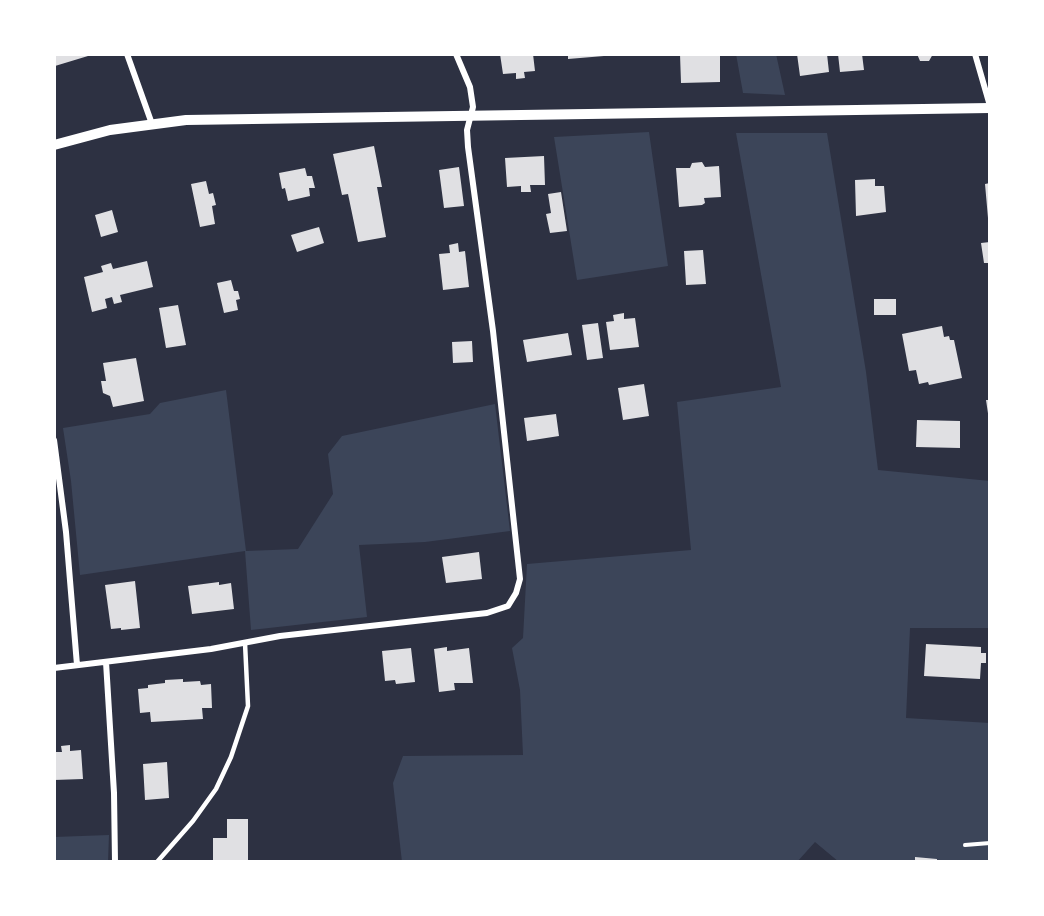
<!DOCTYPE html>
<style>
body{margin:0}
#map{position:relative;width:1044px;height:916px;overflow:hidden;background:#2d3142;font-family:"Crimson Pro",serif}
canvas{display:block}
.frame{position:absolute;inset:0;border:56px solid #fff;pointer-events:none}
</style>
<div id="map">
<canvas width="1044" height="916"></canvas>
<div class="frame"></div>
</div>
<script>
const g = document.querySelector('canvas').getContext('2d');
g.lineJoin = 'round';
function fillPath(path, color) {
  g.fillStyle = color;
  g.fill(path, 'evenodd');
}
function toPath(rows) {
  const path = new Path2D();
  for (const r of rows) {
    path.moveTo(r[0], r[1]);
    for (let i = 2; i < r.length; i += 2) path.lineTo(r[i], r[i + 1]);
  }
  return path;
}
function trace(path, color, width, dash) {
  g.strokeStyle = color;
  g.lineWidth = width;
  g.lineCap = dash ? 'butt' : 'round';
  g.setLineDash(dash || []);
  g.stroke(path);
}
const green = toPath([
 [736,54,776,54,785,95,743,93],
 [649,132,668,266,577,280,554,137],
 [736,133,827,133,866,372,878,470,990,481,990,628,910,628,906,718,990,723,990,862,839,862,815,842,797,862,402,862,393,783,403,756,523,755,520,690,512,648,523,638,527,564,691,550,677,402,781,387],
 [226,390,246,551,298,549,333,494,328,454,342,436,495,404,510,531,425,542,359,545,367,617,251,630,245,551,80,575,71,481,63,428,150,414,160,403],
 [109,835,108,862,54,862,54,837]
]);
const building = toPath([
 [54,54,87,54,88,56,55,66],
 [500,54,533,54,535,71,524,72,525,78,516,79,516,73,503,74],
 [568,54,603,54,604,56,568,59],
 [680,54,720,54,720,82,681,83],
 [797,54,827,54,829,72,800,76],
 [838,54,862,54,864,70,840,72],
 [917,54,933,54,929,61,920,61],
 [374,146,382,187,377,187,386,237,358,242,348,194,342,195,333,154],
 [544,156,545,185,530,185,531,192,521,192,521,186,507,187,505,158],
 [702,162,705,167,719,166,721,197,704,198,705,203,702,205,679,207,676,168,690,168,692,163],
 [459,167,464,206,444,208,439,170],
 [305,168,307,176,312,176,315,188,309,188,310,196,288,201,285,188,282,189,279,173],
 [875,179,875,186,884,186,886,212,856,216,855,180],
 [206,181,209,194,213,193,216,205,212,206,215,224,200,227,191,184],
 [990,183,990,218,988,218,985,184],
 [561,192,567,231,550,233,546,214,551,213,548,194],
 [112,210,118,232,101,237,95,215],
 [319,227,324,243,297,252,291,235],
 [990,242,990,263,984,263,981,243],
 [458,243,459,252,465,251,469,287,443,290,439,254,450,253,449,245],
 [703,250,706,284,686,285,684,251],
 [147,261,153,287,120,295,122,302,114,304,112,297,105,299,107,308,92,312,84,277,103,272,101,266,111,263,113,269],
 [231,280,234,291,238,291,240,299,236,300,238,310,224,313,217,283],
 [874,299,896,299,896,315,874,315],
 [178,305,186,345,166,348,159,308],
 [624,313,624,319,635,318,639,347,610,350,606,322,614,321,613,315],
 [598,323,603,358,587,360,582,325],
 [942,326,944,337,949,336,950,340,954,340,962,378,929,385,928,382,919,384,916,370,909,371,902,334],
 [568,333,572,355,527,362,523,340],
 [472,341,473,362,453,363,452,342],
 [136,358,144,401,113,407,110,396,103,393,101,381,106,381,103,363],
 [644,384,649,416,623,420,618,388],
 [986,400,990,400,990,420,989,420],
 [556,414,559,436,527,441,524,418],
 [917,420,960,421,960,448,916,447],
 [479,552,482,579,446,583,442,557],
 [135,581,140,628,121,630,121,628,111,629,105,585],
 [219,582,219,585,231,583,234,609,192,614,188,586],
 [926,644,981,647,981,653,986,653,986,663,981,663,980,679,924,676],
 [447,647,447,651,469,648,473,683,454,683,455,690,439,692,434,649],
 [411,648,415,682,396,684,395,680,385,681,382,651],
 [183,679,183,682,200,681,201,685,211,684,212,708,202,708,203,719,151,722,150,712,140,713,138,689,148,688,148,685,165,683,165,680],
 [70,745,70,751,81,750,83,779,54,780,54,752,62,752,61,746],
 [167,762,169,798,145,800,143,764],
 [227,819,248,819,248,862,213,861,213,838,227,838],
 [915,857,937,859,937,862,915,862]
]);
const path = toPath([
 [965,845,990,843]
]);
const service = toPath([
 [157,862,193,821,216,789,231,757,248,706,245,643]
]);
const minor = toPath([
 [127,54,152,124],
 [975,54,990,106],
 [54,440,66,532,77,665],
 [106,662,114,793,115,862],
 [54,668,211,649,280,636,487,613,508,606,516,593,520,579,493,331,468,147,467,130,473,107,470,87,456,54]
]);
const tertiary = toPath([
 [54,145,110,130,186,120,990,108]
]);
fillPath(green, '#3c4559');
fillPath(building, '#e0e0e3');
trace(path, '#fff', 4);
trace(service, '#fff', 4.5);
trace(minor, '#fff', 6);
trace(tertiary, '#fff', 10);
</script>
